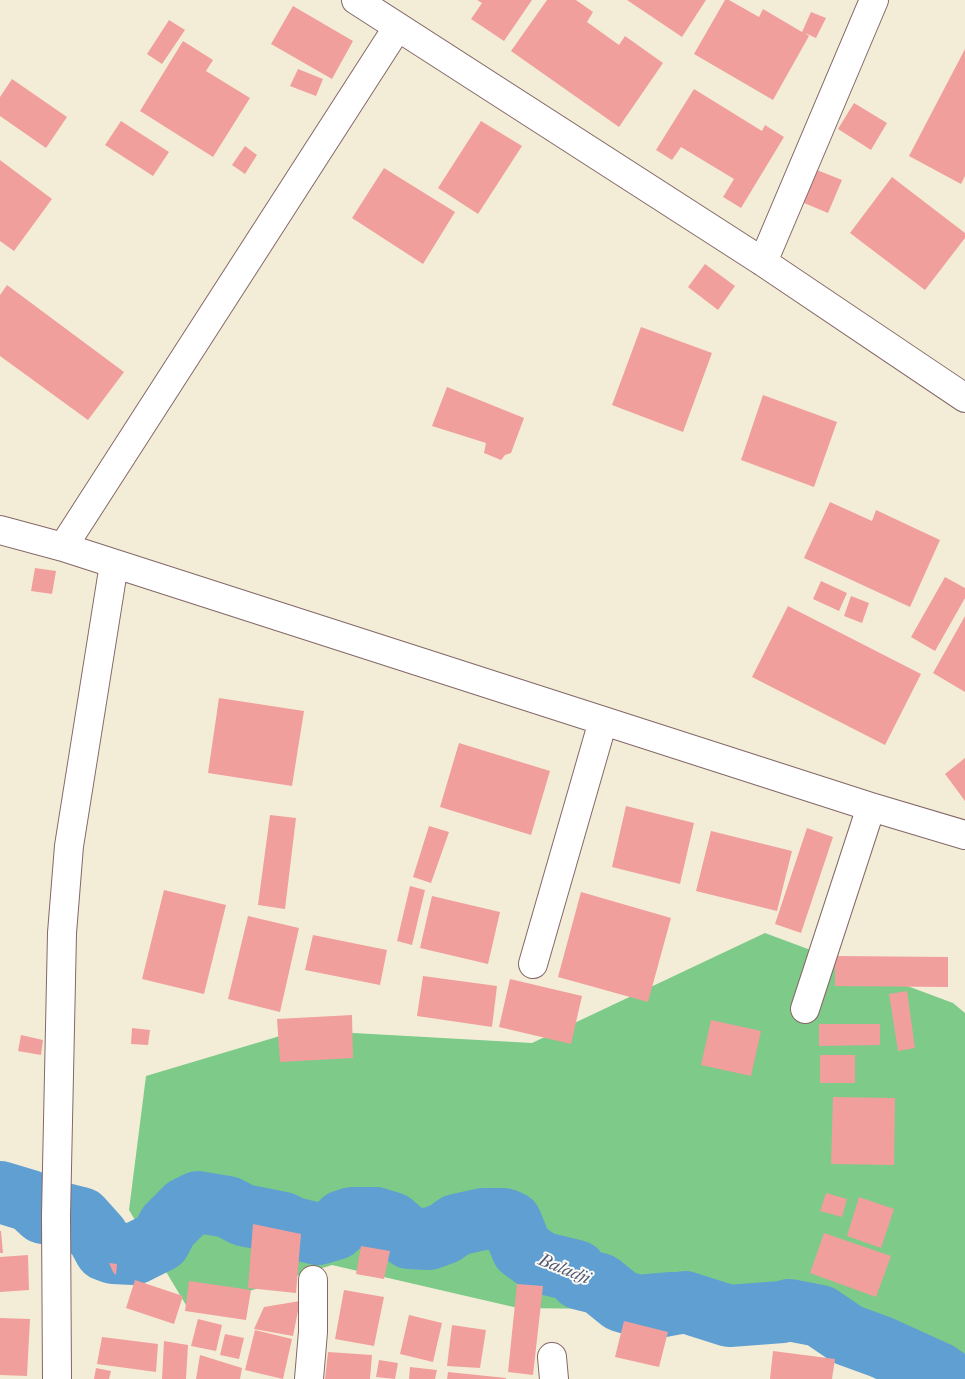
<!DOCTYPE html>
<style>
body{margin:0}
canvas{display:block;background:#f3edd7}
</style>
<canvas width="965" height="1379"></canvas>
<script>
const g = document.querySelector('canvas').getContext('2d');
g.lineJoin = 'round';
function fillPath(path, color) {
  g.fillStyle = color;
  g.fill(path, 'evenodd');
}
function toPath(rows) {
  const path = new Path2D();
  for (const r of rows) {
    path.moveTo(r[0], r[1]);
    for (let i = 2; i < r.length; i += 2) path.lineTo(r[i], r[i + 1]);
  }
  return path;
}
function trace(path, color, width, dash) {
  g.strokeStyle = color;
  g.lineWidth = width;
  g.lineCap = dash ? 'butt' : 'round';
  g.setLineDash(dash || []);
  g.stroke(path);
}
function drawText(font, color, halo, rows, align = 'center') {
  g.font = font + ' "IM FELL French Canon",serif';
  g.lineWidth = 4;
  g.setLineDash([]);
  g.textBaseline = 'middle';
  g.strokeStyle = halo;
  g.fillStyle = color;
  for (const [text, x, y, turn = 0] of rows) {
    g.save();
    g.translate(x, y);
    g.rotate((+turn || 0) * Math.PI / 180);
    g.textAlign = isNaN(turn) ? turn : align;
    if (halo) g.strokeText(text, 0, 0);
    g.fillText(text, 0, 0);
    g.restore();
  }
}
const green = toPath([
 [765,933,953,1003,965,1013,965,1379,943,1379,700,1310,518,1308,332,1265,189,1310,129,1210,146,1076,300,1030,532,1043]
]);
const river = toPath([
 [0,1192,30,1201,43,1213,69,1215,81,1218,98,1237,105,1250,113,1253,134,1254,160,1241,168,1226,186,1208,198,1202,228,1207,243,1215,283,1223,293,1228,318,1234,335,1229,343,1221,352,1218,376,1218,392,1223,409,1238,429,1239,445,1233,456,1225,483,1219,504,1219,511,1222,522,1249,536,1259,543,1263,576,1271,580,1279,600,1284,621,1301,638,1306,672,1303,656,1306,658,1307,685,1302,729,1316,782,1312,789,1310,820,1316,848,1335,881,1347,938,1373,947,1379]
]);
const building = toPath([
 [477,0,532,0,504,41,471,19,482,3],
 [547,0,576,0,593,12,587,22,619,45,625,36,663,63,619,127,511,51],
 [627,0,706,0,682,37],
 [725,0,729,0,759,17,763,9,802,32,811,12,826,18,816,38,805,33,809,36,773,100,694,54],
 [293,6,353,41,332,79,271,44],
 [169,20,185,30,162,64,147,54],
 [183,41,213,60,206,71,250,98,213,157,140,111],
 [965,49,965,176,961,184,909,156],
 [298,69,323,79,316,96,290,86],
 [12,79,67,117,46,148,0,116,0,97],
 [694,89,762,131,765,125,784,137,741,208,723,197,734,179,681,147,672,160,656,150],
 [854,103,887,123,871,150,838,129],
 [121,121,169,152,153,176,105,145],
 [481,121,522,146,478,214,438,188],
 [245,146,257,155,245,174,232,165],
 [0,160,52,199,14,251,0,241],
 [384,168,455,212,423,264,352,218],
 [817,170,842,180,828,213,804,203],
 [892,177,965,233,965,238,925,290,850,233],
 [705,264,735,286,718,310,688,287],
 [7,285,124,372,88,420,0,356,0,295],
 [641,327,712,353,683,432,612,405],
 [447,387,524,418,511,453,505,455,501,460,484,453,486,443,432,426],
 [763,395,837,422,814,487,741,460],
 [830,502,872,521,876,510,940,540,910,607,804,558],
 [35,568,56,571,52,594,31,591],
 [945,577,965,588,965,598,935,651,911,637],
 [821,581,847,593,839,611,813,599],
 [851,596,869,603,862,623,844,616],
 [788,606,921,674,885,745,752,677],
 [965,616,965,692,933,673],
 [219,698,304,711,292,786,208,773],
 [459,743,550,771,531,835,440,807],
 [965,758,965,801,945,774],
 [626,806,694,823,680,884,612,867],
 [270,815,296,818,285,909,258,905],
 [429,826,449,832,431,883,413,877],
 [807,828,833,837,801,933,775,924],
 [711,831,792,851,777,911,696,891],
 [410,886,425,890,412,945,397,941],
 [164,890,226,905,204,994,142,979],
 [581,892,671,918,648,1002,558,977],
 [432,896,500,912,488,964,420,948],
 [248,916,299,928,280,1012,228,999],
 [313,935,387,950,380,985,305,970],
 [835,956,948,957,948,987,835,986],
 [423,976,497,986,492,1027,417,1016],
 [510,979,582,996,571,1044,499,1027],
 [907,991,915,1048,898,1051,889,994],
 [352,1015,353,1058,280,1062,277,1019],
 [711,1020,761,1031,751,1076,701,1065],
 [819,1024,880,1024,880,1045,819,1046],
 [132,1028,150,1030,148,1045,131,1044],
 [21,1035,43,1040,41,1055,18,1051],
 [820,1055,855,1055,855,1083,820,1083],
 [833,1097,895,1098,894,1165,831,1164],
 [826,1193,847,1199,842,1217,820,1211],
 [859,1197,894,1209,881,1248,847,1236],
 [253,1224,301,1234,296,1293,248,1288],
 [0,1231,1,1231,3,1253,0,1253],
 [824,1233,891,1256,876,1297,810,1273],
 [361,1246,390,1251,384,1279,356,1274],
 [28,1255,29,1290,0,1292,0,1257],
 [109,1263,117,1264,116,1275,113,1272],
 [135,1280,183,1296,174,1324,126,1308],
 [189,1281,251,1290,246,1320,185,1311],
 [517,1284,543,1286,533,1375,508,1372],
 [344,1290,384,1297,374,1346,335,1339],
 [300,1301,293,1336,254,1329,264,1307],
 [409,1315,442,1323,433,1362,400,1354],
 [0,1318,30,1319,27,1376,0,1375],
 [198,1319,222,1325,216,1351,191,1346],
 [624,1321,668,1332,659,1367,615,1357],
 [452,1325,486,1330,480,1368,447,1366],
 [255,1330,292,1339,283,1379,245,1370],
 [225,1334,244,1338,239,1359,220,1355],
 [102,1337,158,1344,156,1372,97,1364],
 [164,1341,188,1345,186,1379,162,1379],
 [773,1351,835,1359,832,1379,770,1379],
 [328,1352,372,1355,370,1379,325,1379],
 [200,1355,242,1368,240,1379,196,1379],
 [379,1360,398,1363,395,1379,376,1377],
 [410,1367,437,1370,435,1379,409,1379],
 [96,1368,111,1371,109,1379,94,1379],
 [448,1372,506,1378,506,1379,447,1379]
]);
const street = toPath([
 [356,0,763,262,965,398],
 [763,262,874,0],
 [0,530,63,547,871,807,965,835],
 [63,547,397,28],
 [533,964,603,721],
 [805,1009,871,807],
 [552,1357,554,1379],
 [57,1379,56,1215,62,933,69,846,114,564],
 [309,1379,313,1332,313,1280]
]);
const waterNames = [
 ["Baladji",564,1270,22]
];
fillPath(green, '#7dca89');
trace(river, '#5f9fd2', 62);
fillPath(building, '#f19f9d');
trace(street, '#856767', 30);
trace(street, '#fff', 28);
drawText('italic 18px', '#535976', '#fdfcf7', waterNames);
</script>
